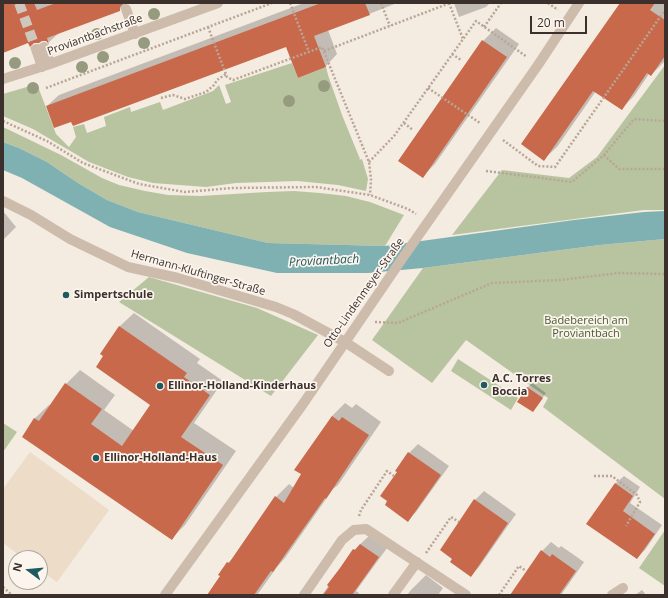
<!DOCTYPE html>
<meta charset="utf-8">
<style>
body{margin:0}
#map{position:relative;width:668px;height:598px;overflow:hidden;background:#f4ebe1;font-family:"Open Sans",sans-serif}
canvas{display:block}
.frame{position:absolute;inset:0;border:4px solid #3b302b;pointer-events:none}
.north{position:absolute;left:8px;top:550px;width:40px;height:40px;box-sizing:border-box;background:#fbf5ee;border:1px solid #aea6a0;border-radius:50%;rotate:286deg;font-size:11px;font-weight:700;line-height:16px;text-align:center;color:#3b302b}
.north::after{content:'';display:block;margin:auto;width:14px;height:18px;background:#1f5a5e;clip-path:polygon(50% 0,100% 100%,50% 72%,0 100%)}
.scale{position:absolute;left:530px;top:16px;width:57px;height:18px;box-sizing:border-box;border:2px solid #3b302b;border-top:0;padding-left:5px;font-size:12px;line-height:14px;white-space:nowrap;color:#3b302b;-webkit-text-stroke:3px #fbf5ee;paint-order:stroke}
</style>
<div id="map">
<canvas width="668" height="598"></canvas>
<div class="frame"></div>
<div class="north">N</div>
<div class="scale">20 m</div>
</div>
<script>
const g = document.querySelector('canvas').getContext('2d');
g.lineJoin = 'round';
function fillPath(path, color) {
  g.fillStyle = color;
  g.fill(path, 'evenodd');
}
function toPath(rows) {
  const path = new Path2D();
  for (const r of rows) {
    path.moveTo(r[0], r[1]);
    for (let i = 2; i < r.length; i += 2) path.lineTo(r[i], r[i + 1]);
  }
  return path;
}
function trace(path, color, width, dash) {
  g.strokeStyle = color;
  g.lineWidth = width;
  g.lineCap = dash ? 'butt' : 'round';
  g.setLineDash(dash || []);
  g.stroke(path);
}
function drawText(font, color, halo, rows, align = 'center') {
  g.font = font + ' "Open Sans",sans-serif';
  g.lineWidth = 3.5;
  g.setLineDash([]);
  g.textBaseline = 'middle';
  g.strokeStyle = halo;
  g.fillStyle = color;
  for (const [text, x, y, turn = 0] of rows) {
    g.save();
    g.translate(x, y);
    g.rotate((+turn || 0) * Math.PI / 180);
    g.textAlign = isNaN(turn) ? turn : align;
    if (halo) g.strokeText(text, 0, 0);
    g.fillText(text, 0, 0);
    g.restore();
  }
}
const green = toPath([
 [292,63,298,78,326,67,328,75,342,115,360,159,359,160,362,159,368,179,366,191,338,185,297,181,236,183,206,187,153,183,128,177,89,162,33,129,3,116,3,94,37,84,56,134,69,147,76,137,73,127,84,124,87,133,106,126,104,117,130,107,131,112,160,102,163,110,213,91,219,85,226,104,231,102,225,85],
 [665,65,665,210,644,210,452,235,502,170,569,178,597,157],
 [3,127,61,155,102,178,119,185,145,191,168,195,200,196,267,192,294,191,320,193,346,196,370,202,404,215,385,246,268,243,138,212,107,200,78,183,47,162,19,148,3,142],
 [665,239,665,499,543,407,548,398,466,340,432,383,372,340,423,268,600,245],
 [149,277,257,308,318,335,271,396,119,302],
 [458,359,518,398,511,410,451,371],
 [3,423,17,432,3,452],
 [665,530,665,586,639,568]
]);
const plaza = toPath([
 [30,452,109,510,57,582,40,570,40,558,23,558,3,543,3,489]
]);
const water = toPath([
 [3,142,19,148,47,162,78,183,107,200,138,212,268,243,385,246,574,220,644,212,665,211,665,239,600,245,423,268,368,273,277,273,187,253,110,227,22,178,3,170]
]);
const shadow = toPath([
 [3,3,127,3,119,10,59,33,49,42,46,40,29,41,3,52],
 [304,3,397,3,328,30,337,54,326,66,298,76,286,45,72,121,47,106,59,95],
 [454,3,490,3,486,7,459,17],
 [621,3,665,3,665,61,651,75,649,74,634,96,621,109,596,91,557,147,544,159],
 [496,28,519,44,435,164,423,176,400,161,483,41],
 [3,211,16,227,3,240],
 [134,313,200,359,197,363,223,381,194,423,236,451,185,525,171,539,23,436,35,418,49,405,51,406,66,384,80,370,115,395,104,410,134,431,152,405,101,353,120,326],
 [532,383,546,393,533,411,527,388],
 [345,403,352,408,356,404,381,422,338,485,333,489,285,558,277,567,257,595,208,595,221,576,228,563,236,555,276,497,289,484,294,488,302,474,295,470,332,416],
 [418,444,449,466,416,512,408,520,398,472,396,471,409,453],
 [624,476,640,487,630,503,662,525,645,550,637,558,588,524,616,483],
 [484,491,516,514,479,567,471,576,475,500],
 [369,536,387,548,356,591,359,593,358,595,322,595,354,550],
 [551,542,559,548,561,546,584,562,561,595,511,595,542,551],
 [426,575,443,588,438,595,407,595,411,590],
 [642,590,646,595,635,595]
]);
const building = toPath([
 [3,3,34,3,37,10,56,3,124,3,120,7,120,11,47,38,49,44,46,41,42,41,39,43,34,43,30,47,28,43,3,53],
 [321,3,365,3,370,15,314,36,326,67,298,78,286,47,73,126,71,122,54,128,46,106],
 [620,3,655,3,650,10,665,20,665,56,651,76,647,73,622,110,593,91,544,161,521,144],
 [482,40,507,57,423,178,398,161],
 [119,326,187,373,184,377,210,395,181,437,223,465,172,540,22,437,34,418,39,421,65,383,102,409,91,424,122,446,150,405,96,367,103,356,100,354],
 [527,387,543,398,533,412,517,402],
 [332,416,339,421,342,417,369,435,326,499,325,498,273,572,271,571,254,595,207,595,220,576,218,575,227,562,229,563,275,496,284,503,301,474,294,470],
 [408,452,441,475,408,522,385,505,387,501,380,496,397,472,395,471],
 [615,483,633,496,623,511,655,534,637,559,586,524],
 [474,499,508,523,471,577,450,562,452,559,440,550],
 [360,544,379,557,352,595,323,595,329,587,327,585,340,568,353,549,355,550],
 [541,550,550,557,552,554,576,571,559,595,510,595]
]);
const minorTunnel = toPath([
 [19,3,36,49]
]);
const path = toPath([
 [290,3,309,52],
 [381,3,390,26],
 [449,3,463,39],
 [548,3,558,10],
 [208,27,227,77,233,80,322,47,369,162,371,179,370,195],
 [484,27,501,3],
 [324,51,450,3],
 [452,54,461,60],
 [46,88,272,3],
 [428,88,480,123],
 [161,98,173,95,185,99,206,92,214,85,217,80,226,74],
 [3,121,47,141,83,163,139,184,185,192,232,188,316,187,370,195,408,209,416,214],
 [404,123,413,130],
 [503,140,538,166,555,167,665,10],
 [604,155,619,169,665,169],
 [369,162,394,136,476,21,527,57],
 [486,171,572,182,604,155,634,119,665,121],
 [375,322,398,323,492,283,560,280,619,273,665,274],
 [594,476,612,476,637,495,640,502,626,526],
 [359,516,361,510,387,471,394,476],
 [426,553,451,517,459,522],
 [3,587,12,595],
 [499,595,519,566,526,571]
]);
const minor = toPath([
 [126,9,135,34],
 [44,47,50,64],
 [36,49,42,67],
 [3,79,50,64,218,3],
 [3,201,31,215,70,239,128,267,178,278,276,307,293,314,345,342,389,371],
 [165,595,303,404,404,256,538,65,579,3],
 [304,595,342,540,354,530,366,529,466,595],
 [393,595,417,562],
 [612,595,623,588]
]);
const trees = [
 [154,14],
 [97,34],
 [144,43],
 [103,57],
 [15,63],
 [82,67],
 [324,86],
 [33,88],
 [289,101]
];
const markers = [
 [66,295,4,"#1f5a5e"],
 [484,385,4,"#1f5a5e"],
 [160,386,4,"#1f5a5e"],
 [96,458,4,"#1f5a5e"]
];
const streetNames = [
 ["Proviantbachstraße",95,35,-20],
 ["Hermann-Kluftinger-Straße",198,273,16],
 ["Otto-Lindenmeyer-Straße",364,293,-55]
];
const poiNames = [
 ["Simpertschule",74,295],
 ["A.C. Torres",492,379],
 ["Boccia",492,392],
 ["Ellinor-Holland-Kinderhaus",168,386],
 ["Ellinor-Holland-Haus",104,458]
];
const parkNames = [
 ["Badebereich am",586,321],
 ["Proviantbach",586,334]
];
const waterNames = [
 ["Proviantbach",324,261,-3]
];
fillPath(green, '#b8c4a0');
fillPath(plaza, '#ecdcc8');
fillPath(water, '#7fb0b2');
fillPath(shadow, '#0003');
fillPath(building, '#c8694b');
trace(minorTunnel, '#cfc6bd', 10, [10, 5]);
trace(path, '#b9a596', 2.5, [2, 2]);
trace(minor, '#cdbbac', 10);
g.fillStyle = '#969b7f';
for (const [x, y] of trees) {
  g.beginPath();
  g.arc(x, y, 6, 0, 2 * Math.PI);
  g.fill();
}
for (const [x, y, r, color] of markers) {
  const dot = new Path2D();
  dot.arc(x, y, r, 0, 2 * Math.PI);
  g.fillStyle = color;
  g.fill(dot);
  trace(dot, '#fbf5ee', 1.5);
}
drawText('11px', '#3b302b', '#fbf5ee', streetNames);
drawText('bold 11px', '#3b302b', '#fbf5ee', poiNames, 'left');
drawText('11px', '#4a5a2e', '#fbf5ee', parkNames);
drawText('italic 12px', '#1f5a5e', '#fbf5ee', waterNames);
</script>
